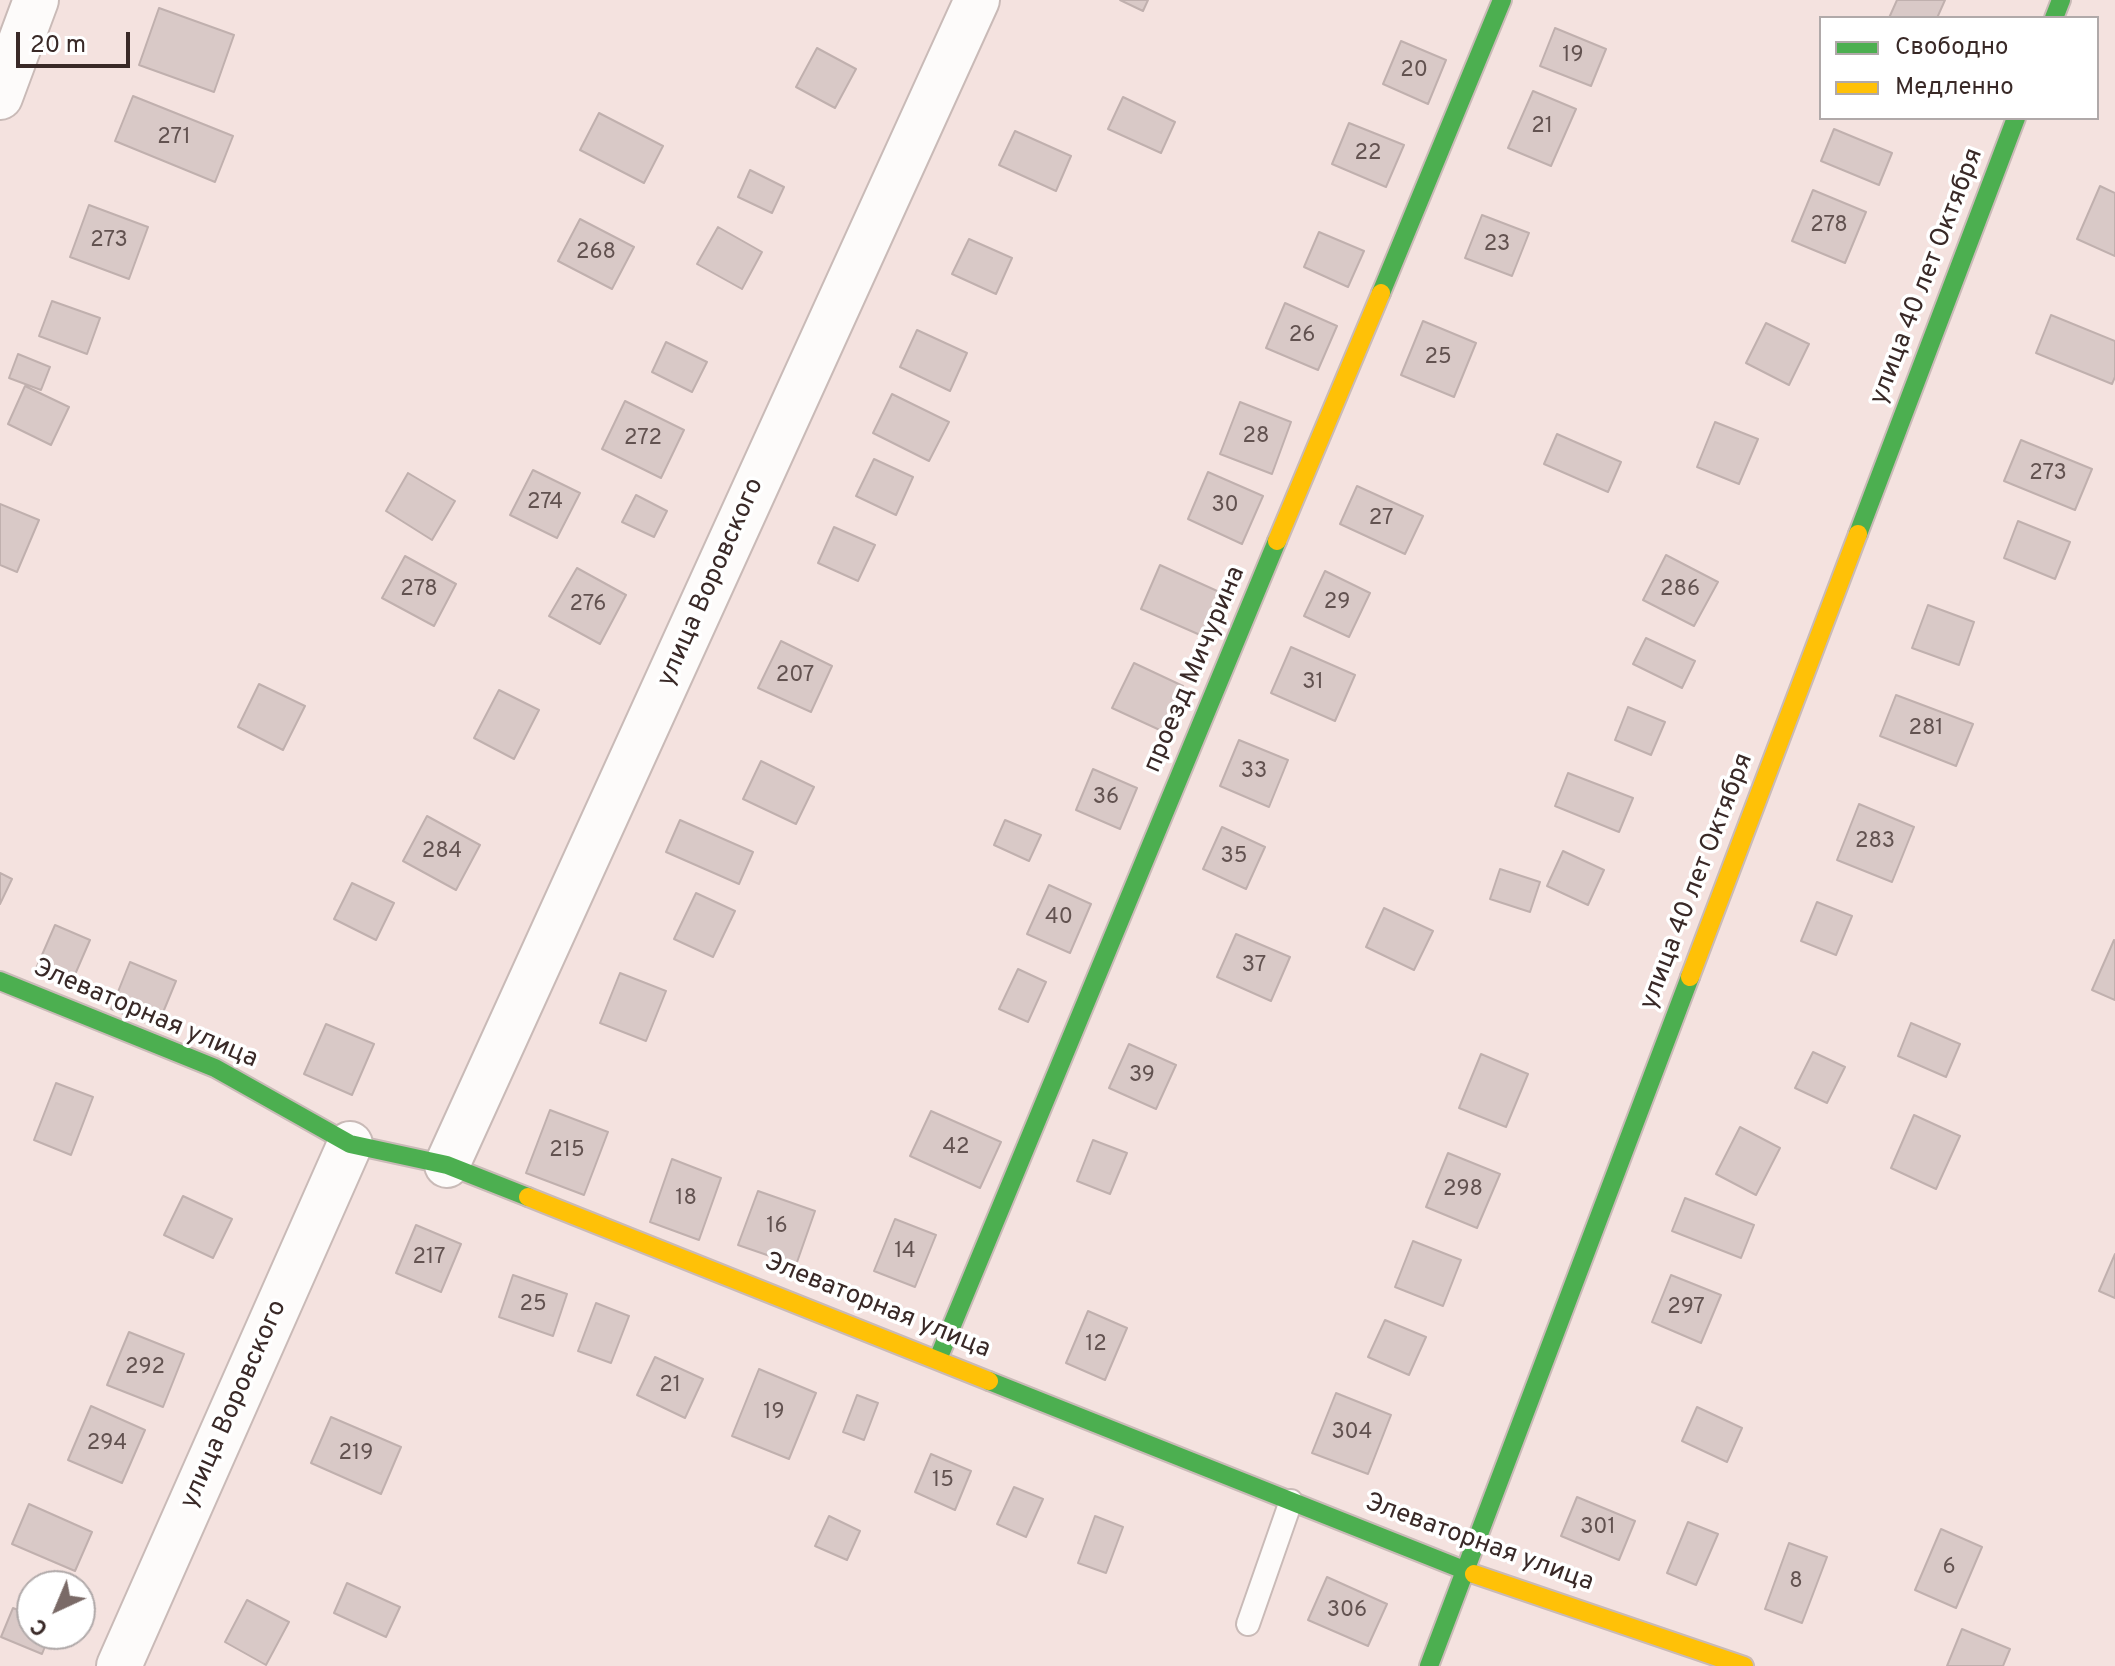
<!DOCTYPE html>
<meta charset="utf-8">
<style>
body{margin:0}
#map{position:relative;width:2115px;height:1666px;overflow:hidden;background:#f4e2df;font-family:Overpass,sans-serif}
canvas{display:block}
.legend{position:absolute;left:1819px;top:16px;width:280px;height:104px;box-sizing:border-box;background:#fff;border:2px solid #b0a9a9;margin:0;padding:10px 14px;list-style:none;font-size:24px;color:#392927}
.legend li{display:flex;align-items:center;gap:16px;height:40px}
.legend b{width:40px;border:2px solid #b0a9a9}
.north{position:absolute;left:16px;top:1570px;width:80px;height:80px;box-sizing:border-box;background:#fff;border:2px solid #b0a9a9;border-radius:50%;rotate:224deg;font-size:22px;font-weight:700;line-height:32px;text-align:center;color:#392927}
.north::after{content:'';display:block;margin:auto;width:28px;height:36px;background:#7a6a67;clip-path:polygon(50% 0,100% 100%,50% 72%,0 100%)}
.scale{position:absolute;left:16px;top:32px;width:114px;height:36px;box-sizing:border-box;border:4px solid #392927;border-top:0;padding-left:10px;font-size:24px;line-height:28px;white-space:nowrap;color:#392927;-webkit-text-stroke:6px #fff;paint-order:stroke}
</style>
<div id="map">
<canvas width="2115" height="1666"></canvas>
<ul class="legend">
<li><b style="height:10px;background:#4caf50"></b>Свободно</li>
<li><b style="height:10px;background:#ffc107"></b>Медленно</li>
</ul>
<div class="north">С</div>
<div class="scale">20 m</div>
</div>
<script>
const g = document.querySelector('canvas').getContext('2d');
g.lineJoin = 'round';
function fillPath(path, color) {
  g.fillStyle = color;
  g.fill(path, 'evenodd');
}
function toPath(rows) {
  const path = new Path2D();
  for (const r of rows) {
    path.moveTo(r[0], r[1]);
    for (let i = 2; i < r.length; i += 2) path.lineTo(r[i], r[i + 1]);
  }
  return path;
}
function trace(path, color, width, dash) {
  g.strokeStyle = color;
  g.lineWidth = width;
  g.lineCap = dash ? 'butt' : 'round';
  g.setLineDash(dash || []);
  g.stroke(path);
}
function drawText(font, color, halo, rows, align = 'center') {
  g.font = font + ' Overpass,sans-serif';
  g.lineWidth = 7;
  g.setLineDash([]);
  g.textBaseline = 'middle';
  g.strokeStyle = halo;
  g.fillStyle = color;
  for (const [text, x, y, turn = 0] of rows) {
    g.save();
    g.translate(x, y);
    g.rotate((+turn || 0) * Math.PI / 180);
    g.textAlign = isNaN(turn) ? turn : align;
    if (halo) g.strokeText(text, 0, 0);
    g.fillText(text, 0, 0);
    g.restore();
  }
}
const building = toPath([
 [1120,0,1148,0,1143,11,1120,0],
 [1897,0,1945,0,1937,18,1889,18,1897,0],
 [159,8,234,35,214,92,139,65,159,8],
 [1555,28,1606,49,1591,86,1540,66,1555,28],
 [1401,41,1446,60,1428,104,1383,84,1401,41],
 [817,48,856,69,835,108,796,87,817,48],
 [1533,91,1576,109,1551,166,1508,148,1533,91],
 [133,96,233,136,215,182,115,141,133,96],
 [1123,97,1175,122,1161,153,1108,129,1123,97],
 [599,113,663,146,644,183,580,150,599,113],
 [1349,123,1404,145,1386,187,1332,164,1349,123],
 [1834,129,1892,153,1879,185,1821,161,1834,129],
 [1015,131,1071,156,1056,191,999,165,1015,131],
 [750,170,784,187,772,213,738,197,750,170],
 [2100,186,2115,193,2115,256,2077,239,2100,186],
 [1813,190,1866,212,1845,263,1792,241,1813,190],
 [89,205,148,227,129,279,70,257,89,205],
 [1482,215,1529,233,1512,276,1465,258,1482,215],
 [580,219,634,247,612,289,558,261,580,219],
 [718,227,762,252,742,289,697,264,718,227],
 [1319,232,1364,251,1348,287,1304,267,1319,232],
 [969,239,1012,258,996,294,952,274,969,239],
 [52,301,100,318,87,354,39,336,52,301],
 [1285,303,1337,326,1318,370,1266,348,1285,303],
 [2051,315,2115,341,2115,377,2112,384,2036,353,2051,315],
 [1423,321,1476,343,1454,397,1401,375,1423,321],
 [1766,323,1809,344,1789,385,1746,363,1766,323],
 [917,330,967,353,950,391,900,367,917,330],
 [666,342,707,362,692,392,652,372,666,342],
 [18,354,50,367,41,390,9,378,18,354],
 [25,386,69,407,51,445,8,424,25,386],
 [892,394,949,422,929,461,873,433,892,394],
 [625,401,684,430,661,478,602,449,625,401],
 [1240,402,1291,422,1272,474,1220,454,1240,402],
 [1715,422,1758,439,1739,484,1697,467,1715,422],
 [1557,434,1621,462,1608,492,1544,464,1557,434],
 [2021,440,2092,469,2075,510,2004,481,2021,440],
 [874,459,913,477,896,515,856,496,874,459],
 [533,470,580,493,557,538,510,515,533,470],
 [1208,472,1263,496,1242,544,1188,519,1208,472],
 [408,473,455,501,432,540,386,511,408,473],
 [1357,486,1423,516,1405,554,1340,524,1357,486],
 [636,495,667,511,654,537,622,522,636,495],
 [0,504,39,520,17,572,0,565,0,504],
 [2018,521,2070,542,2055,579,2004,558,2018,521],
 [834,527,875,545,858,581,818,563,834,527],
 [1666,555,1718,582,1694,626,1643,600,1666,555],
 [405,556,456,584,434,626,382,598,405,556],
 [1160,565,1226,595,1207,638,1141,609,1160,565],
 [577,568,626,595,600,644,549,616,577,568],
 [1325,571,1370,593,1349,637,1304,616,1325,571],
 [1928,605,1974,622,1959,665,1912,648,1928,605],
 [1646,638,1695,661,1682,688,1633,664,1646,638],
 [781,641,832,666,811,712,758,688,781,641],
 [1291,647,1355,675,1335,721,1271,693,1291,647],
 [1134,663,1183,686,1162,731,1112,708,1134,663],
 [259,684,305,706,283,750,238,727,259,684],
 [499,690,539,710,514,759,474,738,499,690],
 [1896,695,1973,724,1956,766,1880,736,1896,695],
 [1628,707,1665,722,1651,755,1615,740,1628,707],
 [1239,740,1288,760,1269,807,1220,786,1239,740],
 [761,761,814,787,796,824,743,799,761,761],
 [1093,769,1137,788,1120,829,1076,810,1093,769],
 [1568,773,1633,798,1619,832,1555,806,1568,773],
 [1859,804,1914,827,1892,882,1837,860,1859,804],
 [427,816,480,845,456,890,403,861,427,816],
 [680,820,753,852,739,884,666,852,680,820],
 [1005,820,1041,835,1029,861,994,845,1005,820],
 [1222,827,1265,847,1246,889,1203,869,1222,827],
 [1563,851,1604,870,1588,905,1547,886,1563,851],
 [1500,869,1540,882,1530,912,1490,899,1500,869],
 [0,873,12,879,0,904,0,873],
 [352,883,394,903,376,940,334,919,352,883],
 [1049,885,1091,904,1070,953,1027,934,1049,885],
 [696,893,735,911,713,957,674,939,696,893],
 [1817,902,1852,916,1836,955,1801,941,1817,902],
 [1384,908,1433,931,1414,970,1366,947,1384,908],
 [55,925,90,940,70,986,35,971,55,925],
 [1236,934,1290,957,1271,1001,1217,977,1236,934],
 [2114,940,2115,941,2115,1000,2092,990,2114,940],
 [130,962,176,981,157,1027,111,1009,130,962],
 [1018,969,1046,982,1028,1022,999,1009,1018,969],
 [620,973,666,991,646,1041,600,1023,620,973],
 [1911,1023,1960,1044,1946,1077,1898,1056,1911,1023],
 [326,1024,374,1044,352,1095,304,1074,326,1024],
 [1129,1044,1176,1065,1156,1109,1109,1088,1129,1044],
 [1813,1052,1845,1067,1827,1103,1795,1088,1813,1052],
 [1481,1054,1528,1074,1506,1127,1459,1108,1481,1054],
 [56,1083,93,1097,71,1155,34,1140,56,1083],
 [550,1110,608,1132,584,1195,526,1173,550,1110],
 [931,1111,1001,1142,980,1188,910,1156,931,1111],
 [1914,1115,1960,1136,1936,1189,1891,1168,1914,1115],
 [1740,1127,1780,1148,1756,1195,1716,1174,1740,1127],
 [1093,1140,1127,1153,1110,1194,1077,1181,1093,1140],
 [1448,1153,1500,1174,1477,1228,1426,1207,1448,1153],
 [672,1159,721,1178,699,1240,650,1222,672,1159],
 [758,1191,815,1211,796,1265,738,1245,758,1191],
 [183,1196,232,1219,213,1258,164,1235,183,1196],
 [1685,1198,1754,1225,1741,1258,1672,1231,1685,1198],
 [895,1219,936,1235,915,1287,874,1271,895,1219],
 [416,1225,461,1244,441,1292,396,1273,416,1225],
 [1413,1241,1461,1260,1443,1306,1395,1287,1413,1241],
 [2115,1254,2115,1298,2099,1291,2115,1254],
 [513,1275,567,1294,553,1336,499,1317,513,1275],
 [1671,1275,1721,1295,1701,1343,1652,1322,1671,1275],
 [596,1303,629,1316,611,1363,578,1351,596,1303],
 [1088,1311,1127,1328,1105,1380,1066,1363,1088,1311],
 [1385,1320,1426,1337,1409,1375,1368,1357,1385,1320],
 [129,1332,184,1354,163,1407,107,1385,129,1332],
 [655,1357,703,1379,685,1418,637,1395,655,1357],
 [759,1369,816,1393,789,1459,732,1436,759,1369],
 [1336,1393,1391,1415,1368,1474,1312,1453,1336,1393],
 [857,1395,878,1403,864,1440,843,1432,857,1395],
 [91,1406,145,1430,122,1483,68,1460,91,1406],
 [1697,1407,1742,1428,1727,1462,1682,1441,1697,1407],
 [331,1417,401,1447,381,1494,311,1463,331,1417],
 [931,1454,971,1471,955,1510,915,1492,931,1454],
 [1014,1487,1043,1499,1026,1537,997,1524,1014,1487],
 [1577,1497,1635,1521,1619,1560,1561,1536,1577,1497],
 [29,1504,92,1532,75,1571,12,1544,29,1504],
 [829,1516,860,1531,847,1560,815,1546,829,1516],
 [1095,1516,1123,1527,1106,1573,1078,1563,1095,1516],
 [1688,1522,1718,1534,1696,1585,1667,1573,1688,1522],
 [1941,1529,1982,1547,1956,1608,1915,1590,1941,1529],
 [1789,1543,1827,1557,1802,1623,1765,1609,1789,1543],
 [1327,1577,1387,1604,1368,1646,1308,1620,1327,1577],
 [347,1583,400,1607,386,1637,334,1613,347,1583],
 [247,1600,289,1622,266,1665,225,1642,247,1600],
 [13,1608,32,1616,32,1634,50,1634,42,1654,1,1637,13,1608],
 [1962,1629,2010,1649,2003,1666,1947,1666,1962,1629]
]);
const lane = toPath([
 [1248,1624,1291,1501]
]);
const street = toPath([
 [0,97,36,0],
 [447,1165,977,0],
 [119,1666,350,1144]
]);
const fast = toPath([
 [2054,18,2061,0],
 [1381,293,1502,0],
 [1858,534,2016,118],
 [0,981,215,1068,350,1144,447,1165,528,1197],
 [938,1359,1277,541],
 [989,1381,1474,1574],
 [1429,1666,1690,977]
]);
const slow = toPath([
 [1277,541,1381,293],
 [1690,977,1858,534],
 [528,1197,989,1381],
 [1474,1574,1744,1666]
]);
const numberNames = [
 ["19",1573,57],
 ["20",1414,72],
 ["21",1542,128],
 ["271",174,139],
 ["22",1368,155],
 ["278",1829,227],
 ["273",109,242],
 ["23",1497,246],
 ["268",596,254],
 ["26",1302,337],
 ["25",1438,359],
 ["28",1256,438],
 ["272",643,440],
 ["273",2048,475],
 ["274",545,504],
 ["30",1225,507],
 ["27",1381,520],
 ["278",419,591],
 ["286",1680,591],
 ["29",1337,604],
 ["276",588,606],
 ["207",795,677],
 ["31",1313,684],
 ["281",1926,730],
 ["33",1254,773],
 ["36",1106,799],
 ["283",1875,843],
 ["284",442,853],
 ["35",1234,858],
 ["40",1059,919],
 ["37",1254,967],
 ["39",1142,1077],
 ["42",956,1149],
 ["215",567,1152],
 ["298",1463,1191],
 ["18",686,1200],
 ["16",777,1228],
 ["14",905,1253],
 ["217",429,1259],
 ["25",533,1306],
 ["297",1686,1309],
 ["12",1096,1346],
 ["292",145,1369],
 ["21",670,1387],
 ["19",774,1414],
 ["304",1352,1434],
 ["294",107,1445],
 ["219",356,1455],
 ["15",943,1482],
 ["301",1598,1529],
 ["6",1949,1569],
 ["8",1796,1583],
 ["306",1347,1612]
];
const streetNames = [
 ["улица 40 лет Октября",1928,277,-69],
 ["улица Воровского",712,583,-66],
 ["проезд Мичурина",1196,670,-67],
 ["улица 40 лет Октября",1698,882,-69],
 ["Элеваторная улица",145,1015,23],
 ["Элеваторная улица",877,1307,22],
 ["улица Воровского",235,1405,-66],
 ["Элеваторная улица",1479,1544,20]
];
fillPath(building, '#d9c9c7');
trace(building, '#c0b0ae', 2);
trace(lane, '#c9bab7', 26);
trace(street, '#c9bab7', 48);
trace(fast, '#c9bab7', 22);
trace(slow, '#c9bab7', 22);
trace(lane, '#fdfbfa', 22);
trace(street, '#fdfbfa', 44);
trace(fast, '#4caf50', 18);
trace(slow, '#ffc107', 18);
drawText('22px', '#625250', null, numberNames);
drawText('26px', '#392927', '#fff', streetNames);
</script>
